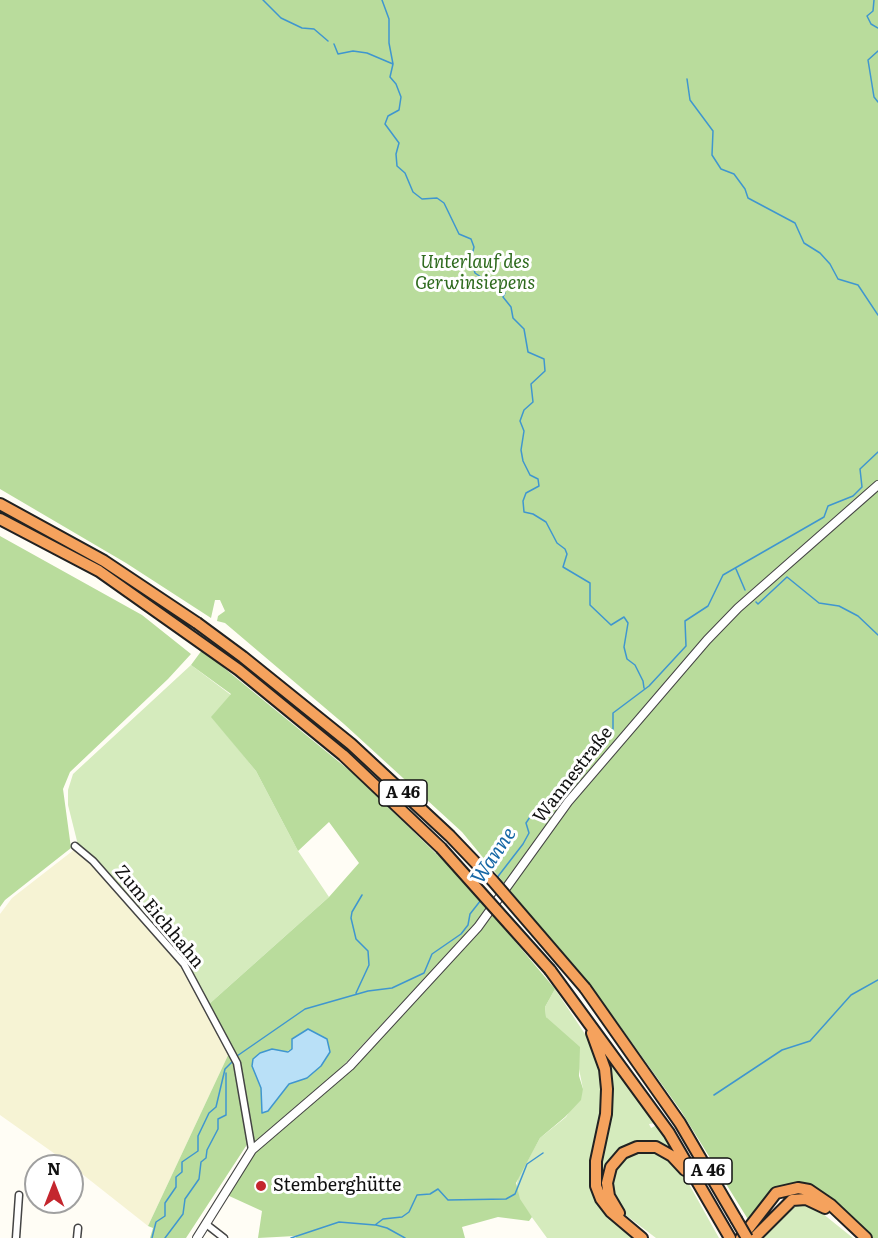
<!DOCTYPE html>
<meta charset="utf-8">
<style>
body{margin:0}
#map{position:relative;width:878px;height:1238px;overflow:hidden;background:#fffdf5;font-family:Literata,serif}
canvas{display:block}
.north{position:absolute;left:24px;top:1154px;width:60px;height:60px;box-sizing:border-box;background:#fff;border:2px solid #a0a0a0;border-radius:50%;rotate:0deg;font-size:16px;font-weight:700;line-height:24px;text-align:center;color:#111}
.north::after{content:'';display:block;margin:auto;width:21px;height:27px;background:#c4262e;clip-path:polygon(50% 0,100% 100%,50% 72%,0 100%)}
</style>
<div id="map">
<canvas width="878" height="1238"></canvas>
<div class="north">N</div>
</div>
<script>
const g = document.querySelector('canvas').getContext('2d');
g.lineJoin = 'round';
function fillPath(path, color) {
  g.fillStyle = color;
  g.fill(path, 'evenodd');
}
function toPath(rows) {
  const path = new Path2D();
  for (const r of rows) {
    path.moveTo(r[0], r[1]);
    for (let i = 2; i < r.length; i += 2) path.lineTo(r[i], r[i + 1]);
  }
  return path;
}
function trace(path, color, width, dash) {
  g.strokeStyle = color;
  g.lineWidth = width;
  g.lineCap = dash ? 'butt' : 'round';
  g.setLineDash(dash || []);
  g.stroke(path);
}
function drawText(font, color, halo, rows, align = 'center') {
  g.font = font + ' Literata,serif';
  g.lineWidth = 6;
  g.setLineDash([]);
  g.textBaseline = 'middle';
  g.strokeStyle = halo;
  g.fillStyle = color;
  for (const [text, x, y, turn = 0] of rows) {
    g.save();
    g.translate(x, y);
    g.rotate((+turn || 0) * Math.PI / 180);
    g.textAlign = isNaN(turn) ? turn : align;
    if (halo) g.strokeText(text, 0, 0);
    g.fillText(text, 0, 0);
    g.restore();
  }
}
const farmland = toPath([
 [75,849,83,854,182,966,230,1051,148,1226,72,1166,0,1115,0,914,12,898]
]);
const green = toPath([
 [191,665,231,695,212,717,256,771,298,851,329,897,208,1005,185,963,78,845,68,805,68,790,73,774],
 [555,989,593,1046,600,1069,603,1097,594,1189,639,1238,547,1238,515,1194,518,1178,540,1138,566,1117,583,1089,579,1069,546,1017,545,1007],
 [599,1042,656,1123,649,1124,651,1128,657,1125,676,1155,671,1152,621,1151,606,1202,598,1174,607,1127],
 [656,1150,680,1168,719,1238,656,1238,623,1213,613,1199,611,1173,629,1152],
 [799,1204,812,1205,853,1238,760,1238,787,1208]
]);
const forest = toPath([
 [0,0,878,0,878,1238,872,1238,818,1189,803,1185,787,1185,775,1188,749,1221,681,1111,607,1008,462,832,344,724,225,623,217,621,218,616,225,611,220,600,215,600,211,618,126,563,0,489],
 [0,536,142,615,191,654,168,679,70,772,63,789,71,848,5,900,0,907],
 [202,650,355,775,455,872,488,911,324,1086,252,1147,239,1062,208,1005,329,897,359,863,329,822,298,851,256,771,211,717,231,694,191,665],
 [292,1049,307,1078,289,1084,268,1111,262,1112,261,1088,283,1053],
 [492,914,555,989,545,1007,546,1017,580,1047,579,1076,583,1089,581,1100,565,1117,540,1138,516,1183,520,1199,532,1217,529,1221,498,1217,462,1227,465,1238,296,1238,295,1236,258,1238,262,1211,227,1195,254,1151,339,1079],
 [230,1051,241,1085,248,1143,186,1238,150,1238,153,1228,148,1226]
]);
const water = toPath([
 [308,1029,327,1039,330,1052,321,1066,307,1078,289,1084,268,1111,262,1113,261,1088,252,1066,253,1059,260,1053,272,1049,288,1052,292,1049,292,1039,308,1029]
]);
const stream = toPath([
 [263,0,281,18,302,28,314,29,328,41],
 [382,0,389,19,389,43,393,64,390,77,396,84,401,97,399,110,388,116,385,124,399,143,396,154,397,166,405,173,413,192,422,199,437,198,444,203,459,234,471,239,474,247,471,259,475,273,505,293,503,297,511,307,513,318,524,329,528,352,544,359,545,371,531,384,533,402,524,410,520,421,524,431,521,450,523,461,530,475,538,479,539,486,526,493,523,501,524,512,533,514,546,522,557,543,565,549,567,554,563,567,590,583,590,605,611,625,624,617,628,623,624,647,627,659,635,665,643,681,644,688],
 [874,0,873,11,867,16,871,24,878,28],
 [334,44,338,54,353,51,367,53,393,64],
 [878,51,868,60,874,97,878,102],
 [687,79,690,100,713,131,712,155,721,169,734,174,745,189,748,198,795,223,804,243,820,253,830,264,838,279,858,285,878,315],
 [736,569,745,590],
 [756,602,758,604,787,577,819,603,839,606,858,616,878,635],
 [496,879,523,844,529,833,526,823,534,811,545,810,555,804,587,757,613,735,613,713,649,686,686,646,685,621,708,606,723,575,824,517,828,506,853,496,862,487,860,469,878,452],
 [356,993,369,965,368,951,356,939,351,918,352,912,362,895],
 [237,1056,305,1009,368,991,392,988,424,973,432,954,461,934,468,925,470,914,481,900],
 [714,1095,782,1050,810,1041,851,995,878,980],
 [376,1225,387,1228,405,1238],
 [152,1238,156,1222,165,1216,165,1203,176,1187,176,1177,182,1172,182,1162,198,1151,198,1136,209,1113,216,1107,225,1069,234,1060],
 [165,1238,183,1214,185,1199,199,1179,201,1162,206,1158,207,1150,218,1129,218,1119,226,1115,226,1073],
 [291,1238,339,1222,375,1225,383,1219,402,1217,409,1212,417,1195,430,1194,438,1189,448,1200,506,1199,515,1194,527,1164,543,1153]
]);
const minor = toPath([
 [75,846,93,861,184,964,237,1063,252,1150],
 [206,1224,224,1238],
 [16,1238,19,1195],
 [77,1238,78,1228]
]);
const tertiary = toPath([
 [197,1238,252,1150,350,1066,478,927,568,802,707,640,738,608,878,485]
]);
const motorway = toPath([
 [0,504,104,561,197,623],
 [0,519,99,571,239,670,343,755,441,848],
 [550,970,669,1133,730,1238],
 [585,988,680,1123,736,1219],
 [592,1033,605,1069,607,1089,606,1114,596,1161,596,1186,601,1199,611,1212,642,1238],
 [619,1213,609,1196,607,1183,611,1167,623,1153,637,1147,656,1147,672,1156,685,1170],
 [741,1238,776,1193,798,1188,809,1190,831,1205,866,1238],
 [754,1238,792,1200,806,1199,825,1208]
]);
const motorwayBridge = toPath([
 [197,623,243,657,351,744,450,836,493,881,585,988],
 [441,848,550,970],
 [736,1219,747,1238]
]);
const markers = [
 [261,1186,6,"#c4262e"]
];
const shields = [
 [403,793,48],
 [708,1171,48]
];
const shieldNames = [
 ["A 46",403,793],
 ["A 46",708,1171]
];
const parkNames = [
 ["Unterlauf des",475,263],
 ["Gerwinsiepens",475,284]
];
const streetNames = [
 ["Wannestraße",573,775,-52],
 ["Zum Eichhahn",159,917,50]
];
const poiNames = [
 ["Stemberghütte",273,1186]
];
const waterNames = [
 ["Wanne",494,856,-56]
];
fillPath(farmland, '#f6f3d4');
fillPath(green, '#d5ebbd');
fillPath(forest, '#b9dc9c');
fillPath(water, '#b9e0f7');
trace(water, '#3f96cf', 1.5);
trace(stream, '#3f96cf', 1.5);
trace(minor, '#444', 9);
trace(tertiary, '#444', 10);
trace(motorway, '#222', 14);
trace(minor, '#fff', 6);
trace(tertiary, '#fff', 8);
trace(motorway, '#f5a25d', 10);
trace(motorwayBridge, '#222', 14, []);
trace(motorwayBridge, '#f5a25d', 10);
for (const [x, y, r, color] of markers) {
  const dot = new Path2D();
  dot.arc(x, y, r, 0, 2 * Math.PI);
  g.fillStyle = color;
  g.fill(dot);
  trace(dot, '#fff', 2);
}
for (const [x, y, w] of shields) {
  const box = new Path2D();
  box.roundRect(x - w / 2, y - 13, w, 26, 4.5);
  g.fillStyle = '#fff';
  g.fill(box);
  trace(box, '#111', 1.5);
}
drawText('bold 16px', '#111', null, shieldNames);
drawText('italic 18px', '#2f6b1f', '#fff', parkNames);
drawText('18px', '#111', '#fff', streetNames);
drawText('18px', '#111', '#fff', poiNames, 'left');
drawText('italic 20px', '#1768a6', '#fff', waterNames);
</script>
